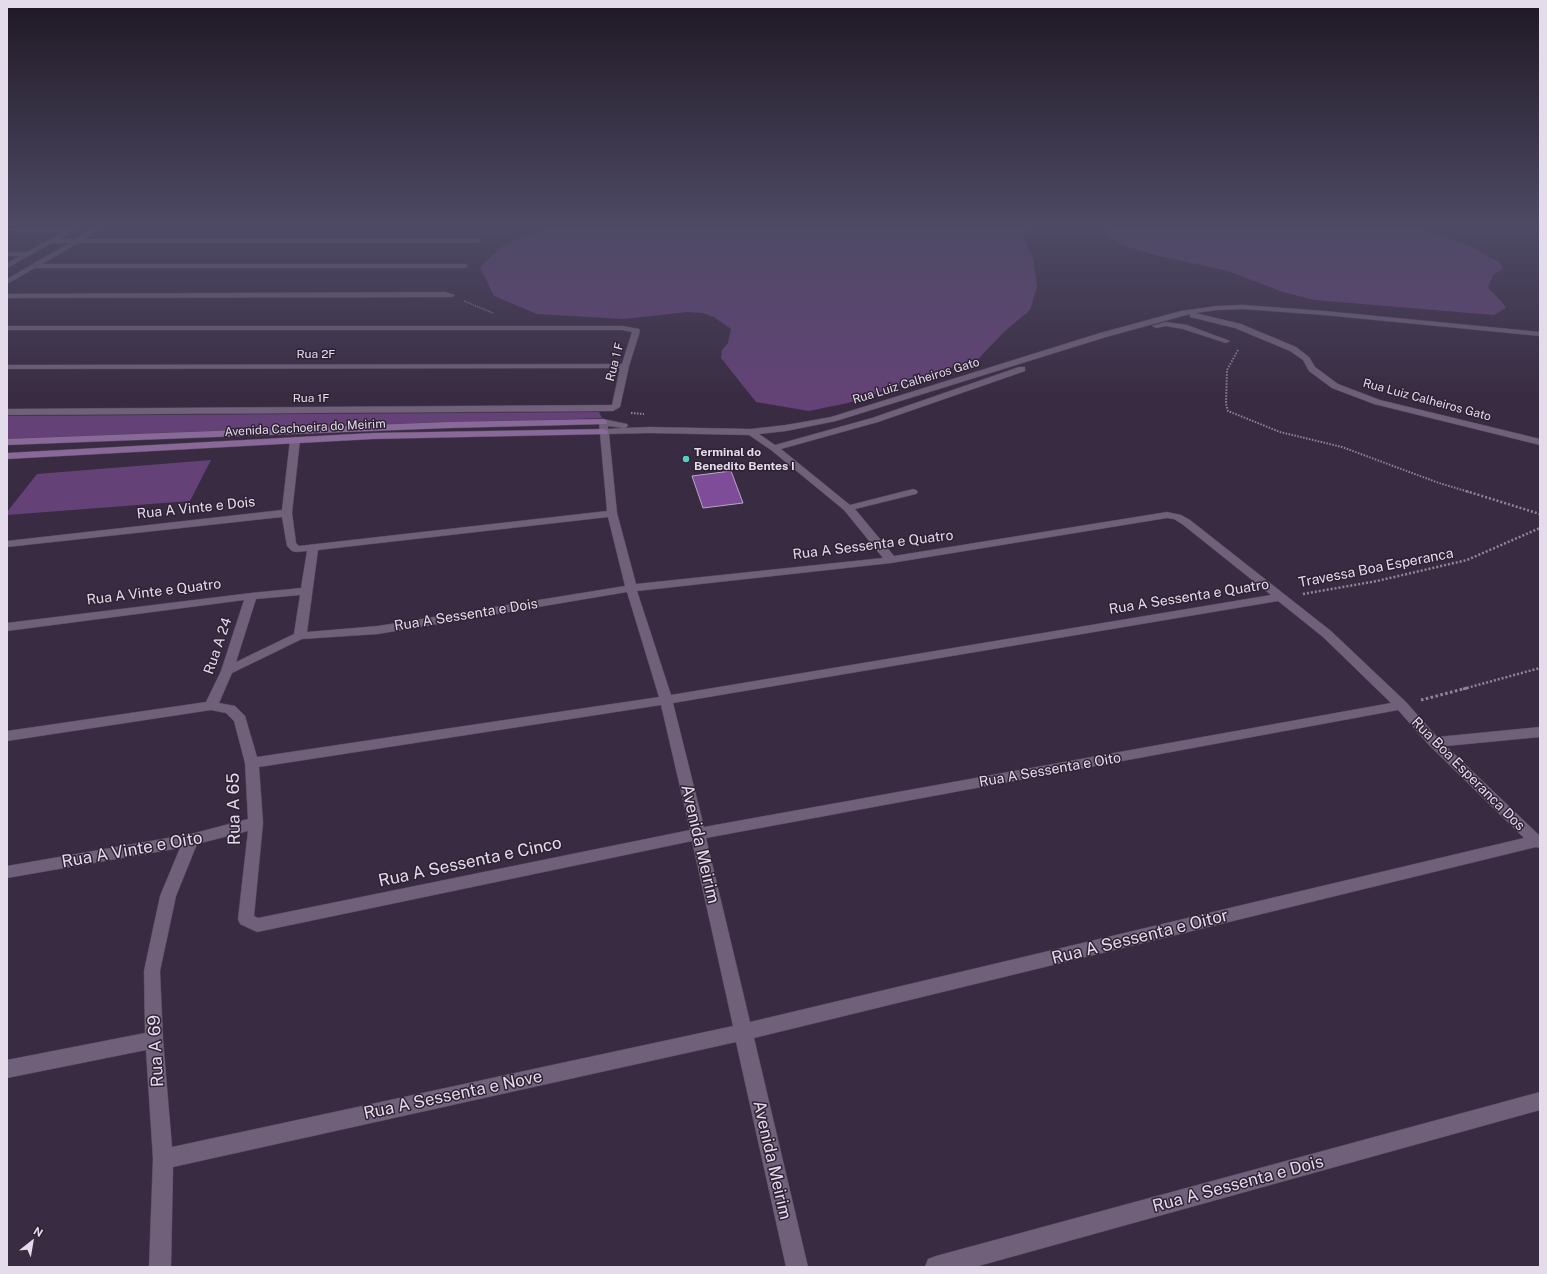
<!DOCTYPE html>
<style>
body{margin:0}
#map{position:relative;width:1547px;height:1274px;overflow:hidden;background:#392b41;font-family:"Public Sans",sans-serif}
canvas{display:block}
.frame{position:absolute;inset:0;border:8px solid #e4dcea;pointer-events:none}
.north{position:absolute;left:12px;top:1222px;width:40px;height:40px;-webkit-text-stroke:3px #2f2236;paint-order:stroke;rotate:31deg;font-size:11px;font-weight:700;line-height:16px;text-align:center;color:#e4dcea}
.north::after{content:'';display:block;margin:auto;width:14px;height:18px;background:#e4dcea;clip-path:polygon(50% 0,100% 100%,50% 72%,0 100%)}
</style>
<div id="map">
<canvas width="1547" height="1274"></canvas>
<div class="frame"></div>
<div class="north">N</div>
</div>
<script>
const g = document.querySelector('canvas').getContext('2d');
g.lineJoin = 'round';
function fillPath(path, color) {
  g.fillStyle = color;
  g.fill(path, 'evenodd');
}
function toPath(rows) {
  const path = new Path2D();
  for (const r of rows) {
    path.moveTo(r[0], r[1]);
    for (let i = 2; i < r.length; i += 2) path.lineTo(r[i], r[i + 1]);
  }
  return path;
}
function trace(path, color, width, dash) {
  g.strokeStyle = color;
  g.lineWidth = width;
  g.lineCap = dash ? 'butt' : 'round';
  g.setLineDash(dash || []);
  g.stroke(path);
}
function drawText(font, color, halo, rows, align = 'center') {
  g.font = font + ' "Public Sans",sans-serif';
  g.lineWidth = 3;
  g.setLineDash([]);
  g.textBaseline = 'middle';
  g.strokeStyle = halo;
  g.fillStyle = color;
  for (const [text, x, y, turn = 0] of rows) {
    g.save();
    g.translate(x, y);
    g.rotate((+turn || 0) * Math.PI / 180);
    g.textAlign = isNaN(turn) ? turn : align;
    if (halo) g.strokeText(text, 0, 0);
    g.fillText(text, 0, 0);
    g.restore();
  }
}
const green = toPath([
 [568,224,1036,224,1022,236,1033,258,1037,287,1030,310,1006,330,978,359,848,403,809,411,756,402,721,358,722,350,728,343,731,329,714,317,703,313,687,312,624,319,537,314,494,296,480,267,505,244,543,230],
 [1103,224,1407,224,1470,246,1499,262,1503,267,1500,271,1493,275,1488,288,1502,302,1506,308,1494,315,1314,300,1283,292,1228,271,1155,255,1128,247,1109,238],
 [599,412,602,418,7,441,7,416],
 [211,460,190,501,7,515,7,512,37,474]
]);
const building = toPath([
 [731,471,743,503,703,508,692,476,731,471]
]);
const pathFar3 = toPath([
 [464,301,493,313]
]);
const pathFar2 = toPath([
 [1238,350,1227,370,1226,404,1228,411,1280,432,1342,447,1439,483,1469,492],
 [631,413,644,414]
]);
const pathFar1 = toPath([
 [1466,491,1540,514],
 [1303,594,1377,581,1467,560,1540,528],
 [1463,689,1540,668]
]);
const path = toPath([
 [1421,700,1467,688]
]);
const street = toPath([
 [76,224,84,224,59,239,75,239,100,224,108,224,84,239,478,239,481,241,478,243,78,243,42,264,465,264,468,266,465,268,35,268,7,284,7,279,69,243,52,243,7,268,7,263,20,256,7,256,7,252,27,252,63,232,7,231,7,227,69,228,76,224],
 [445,292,455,295,452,297,7,298,7,294,445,292],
 [1243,305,1324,311,1540,332,1540,336,1324,315,1243,309,1217,310,1195,313,1241,324,1296,347,1309,357,1315,367,1338,384,1380,400,1540,439,1540,445,1374,404,1332,388,1309,371,1303,360,1290,351,1235,328,1190,317,1190,314,1106,337,836,421,786,431,759,434,775,445,872,418,1019,367,1025,367,1025,371,878,422,781,449,850,505,913,489,916,490,918,492,916,494,855,509,894,556,1167,512,1181,515,1190,520,1331,631,1406,702,1437,737,1540,727,1540,737,1446,746,1540,836,1540,848,1536,847,754,1038,808,1267,786,1267,736,1042,173,1167,171,1267,149,1267,153,1159,146,1050,7,1078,7,1060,145,1033,144,971,160,896,180,848,7,878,7,866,191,834,248,819,245,763,234,721,226,713,211,710,7,741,7,731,206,702,221,671,244,600,7,631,7,623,251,593,301,588,307,551,296,552,292,551,287,546,282,517,7,547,7,541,282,510,290,440,295,437,300,440,292,513,296,543,299,546,607,511,599,422,600,420,603,419,627,424,628,426,625,428,649,427,751,429,786,425,831,417,1100,333,1181,311,1217,306,1243,305],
 [608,426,623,428,608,429,608,426],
 [649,433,749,435,771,450,844,510,883,558,636,584,617,513,609,434,649,433],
 [608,517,625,586,378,626,307,632,318,550,608,517],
 [1167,518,1174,519,1182,524,1271,595,671,695,637,591,891,563,1167,518],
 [627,592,659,697,257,757,245,716,235,706,219,703,232,673,302,639,378,634,627,592],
 [300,595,294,634,236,662,256,599,300,595],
 [1278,601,1323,637,1391,703,704,827,673,703,1278,601],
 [661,705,690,830,258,918,254,916,263,823,259,767,661,705],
 [1398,710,1429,745,1524,838,750,1022,706,838,1398,710],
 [248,831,238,919,240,924,257,932,692,841,733,1026,172,1147,163,1040,160,971,176,896,197,844,248,831],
 [1166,322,1187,325,1230,341,1226,343,1183,329,1166,326,1156,328,1152,326,1166,322],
 [7,326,622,326,639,329,640,331,629,366,620,407,613,411,7,415,7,409,612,405,620,368,7,369,7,365,622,364,632,332,622,330,7,330,7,326],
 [1540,1092,1540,1110,975,1267,925,1267,928,1259,936,1256,1540,1092]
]);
const secondary = toPath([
 [603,419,606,420,607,422,606,424,450,428,7,445,7,439,450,422,603,419],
 [604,429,607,430,608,432,607,434,373,439,7,459,7,453,373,433,604,429]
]);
const markers = [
 [686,459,4,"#55cec5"]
];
const farStreetnames = [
 ["Rua 2F",316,354],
 ["Rua 1 F",615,362,-75],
 ["Rua Luiz Calheiros Gato",916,381,-17],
 ["Rua 1F",311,398],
 ["Rua Luiz Calheiros Gato",1427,400,15],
 ["Avenida Cachoeira do Meirim",305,428,-3]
];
const farPoinames = [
 ["Terminal do",694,452],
 ["Benedito Bentes I",694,466]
];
const streetNames = [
 ["Rua A Vinte e Dois",196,508,-6],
 ["Rua A Sessenta e Quatro",873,545,-7],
 ["Travessa Boa Esperanca",1376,568,-11],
 ["Rua A Vinte e Quatro",154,592,-7],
 ["Rua A Sessenta e Quatro",1189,597,-9],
 ["Rua A Sessenta e Dois",466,615,-9],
 ["Rua A 24",218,646,-71],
 ["Rua A Sessenta e Oito",1050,770,-10],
 ["Rua Boa Esperanca Dos",1468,774,45]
];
const nearStreetnames = [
 ["Rua A 65",234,809,-91],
 ["Avenida Meirim",700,844,77],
 ["Rua A Vinte e Oito",132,850,-10],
 ["Rua A Sessenta e Cinco",470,862,-12],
 ["Rua A Sessenta e Oitor",1140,937,-14],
 ["Rua A 69",156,1051,-93],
 ["Rua A Sessenta e Nove",453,1095,-12],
 ["Avenida Meirim",772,1160,77],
 ["Rua A Sessenta e Dois",1238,1184,-15]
];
fillPath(green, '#644277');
fillPath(building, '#7e4c98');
trace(building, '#b9a8c3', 1);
trace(street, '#53475a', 1);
trace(secondary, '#53475a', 1);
trace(pathFar3, '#918698', 1.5, [1, 1]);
trace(pathFar2, '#918698', 2, [1.5, 1.5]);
trace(pathFar1, '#918698', 2.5, [2, 2]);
trace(path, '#918698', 3, [2.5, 2.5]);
fillPath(street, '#706079');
fillPath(secondary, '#89699a');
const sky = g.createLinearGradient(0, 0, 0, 403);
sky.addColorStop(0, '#1f1824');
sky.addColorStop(0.56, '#4e4a65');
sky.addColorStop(1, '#4e4a6500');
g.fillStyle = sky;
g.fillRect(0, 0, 1547, 403);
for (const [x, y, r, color] of markers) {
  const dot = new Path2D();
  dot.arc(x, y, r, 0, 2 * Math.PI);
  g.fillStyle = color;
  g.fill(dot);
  trace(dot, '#2f2236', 1.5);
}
drawText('12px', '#e4dcea', '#2f2236', farStreetnames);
drawText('bold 12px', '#e4dcea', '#2f2236', farPoinames, 'left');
drawText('14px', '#e4dcea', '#2f2236', streetNames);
drawText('17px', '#e4dcea', '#2f2236', nearStreetnames);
</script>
